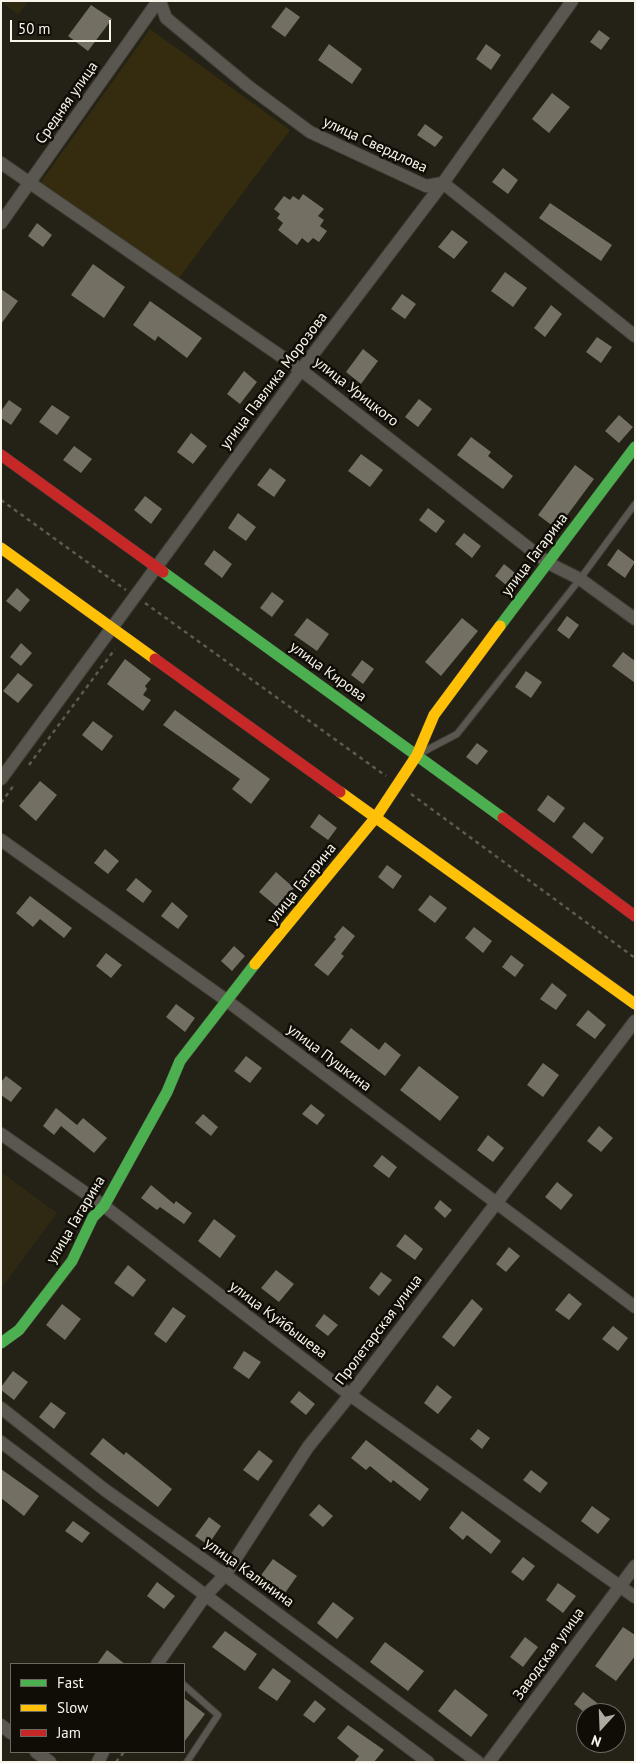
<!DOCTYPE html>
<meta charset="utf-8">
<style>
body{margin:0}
#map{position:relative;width:636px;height:1763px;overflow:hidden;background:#242117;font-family:"PT Sans",sans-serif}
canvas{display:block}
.frame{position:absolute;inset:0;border:2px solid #f7f4e9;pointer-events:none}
.legend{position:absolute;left:10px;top:1663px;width:175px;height:90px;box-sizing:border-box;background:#0f0d06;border:1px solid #6c6961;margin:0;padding:6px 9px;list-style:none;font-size:15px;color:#f7f4e9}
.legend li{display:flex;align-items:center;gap:10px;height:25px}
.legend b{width:25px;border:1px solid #6c6961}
.north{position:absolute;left:576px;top:1703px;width:50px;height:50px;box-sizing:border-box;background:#0f0d06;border:1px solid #6c6961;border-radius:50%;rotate:200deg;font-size:14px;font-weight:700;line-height:20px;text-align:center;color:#f7f4e9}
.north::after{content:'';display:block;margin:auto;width:18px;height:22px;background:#adaaa0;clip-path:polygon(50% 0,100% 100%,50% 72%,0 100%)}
.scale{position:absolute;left:10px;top:20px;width:101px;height:22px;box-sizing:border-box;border:2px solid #f7f4e9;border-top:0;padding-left:6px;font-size:15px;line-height:18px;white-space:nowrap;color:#f7f4e9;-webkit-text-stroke:4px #0f0d06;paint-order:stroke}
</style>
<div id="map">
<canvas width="636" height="1763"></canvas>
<div class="frame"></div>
<ul class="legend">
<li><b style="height:6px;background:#4caf50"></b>Fast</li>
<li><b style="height:6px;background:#ffc107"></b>Slow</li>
<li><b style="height:6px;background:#c62828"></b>Jam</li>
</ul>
<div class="north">N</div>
<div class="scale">50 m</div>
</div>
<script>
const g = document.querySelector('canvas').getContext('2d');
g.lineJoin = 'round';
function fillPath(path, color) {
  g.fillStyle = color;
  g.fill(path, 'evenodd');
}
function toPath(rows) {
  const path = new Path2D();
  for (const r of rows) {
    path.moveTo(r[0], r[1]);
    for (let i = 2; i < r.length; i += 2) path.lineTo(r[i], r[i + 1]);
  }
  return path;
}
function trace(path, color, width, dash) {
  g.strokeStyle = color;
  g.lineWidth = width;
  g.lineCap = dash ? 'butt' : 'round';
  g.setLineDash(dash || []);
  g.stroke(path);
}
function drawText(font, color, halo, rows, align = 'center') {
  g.font = font + ' "PT Sans",sans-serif';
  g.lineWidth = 5;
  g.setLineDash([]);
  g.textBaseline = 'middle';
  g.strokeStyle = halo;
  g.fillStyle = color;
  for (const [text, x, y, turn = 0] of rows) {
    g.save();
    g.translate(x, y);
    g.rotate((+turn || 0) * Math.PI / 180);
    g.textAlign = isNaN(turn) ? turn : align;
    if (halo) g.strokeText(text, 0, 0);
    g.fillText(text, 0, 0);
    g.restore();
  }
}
const built = toPath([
 [1,1,29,1,18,15],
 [1,1172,57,1213,1,1289]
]);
const green = toPath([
 [150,29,290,130,178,279,41,182]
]);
const building = toPath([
 [91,5,112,19,88,51,68,36],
 [286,7,300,17,285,37,271,27],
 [599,30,610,38,601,50,590,42],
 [329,44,362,69,352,84,318,60],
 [486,44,501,55,491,70,476,59],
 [552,93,570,107,549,133,532,119],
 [425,124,443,137,435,147,417,135],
 [503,168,518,180,508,194,492,182],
 [303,194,324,209,318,216,324,220,320,226,327,231,319,242,313,238,308,243,302,238,297,245,278,230,283,223,277,218,280,214,274,209,284,196,290,200,293,196,299,200],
 [550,203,612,245,601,261,539,218],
 [37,223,52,235,43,247,28,236],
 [452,230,468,242,454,259,438,247],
 [93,264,125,287,104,318,71,295],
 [505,272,527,288,513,307,491,291],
 [1,289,18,301,1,324],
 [402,294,416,304,405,319,391,309],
 [150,301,202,338,187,358,158,336,155,341,133,325],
 [551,305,562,314,545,337,534,328],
 [597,337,612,347,601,363,586,352],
 [363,349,378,361,361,384,346,372],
 [244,371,257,382,240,404,227,394],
 [419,399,432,409,418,427,405,417],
 [9,400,22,409,11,425,1,418,1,411],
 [52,405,70,417,57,435,39,422],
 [619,415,633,427,619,443,605,431],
 [191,433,207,446,193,464,177,452],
 [471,437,491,452,488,456,513,476,503,489,457,455],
 [74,446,92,459,81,473,63,460],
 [361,454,383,470,370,487,348,471],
 [575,465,594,479,557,529,538,515],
 [270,468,286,480,274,497,257,485],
 [145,496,162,509,151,524,134,510],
 [428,508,445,521,436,533,419,520],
 [238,513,256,527,246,541,228,528],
 [464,533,481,546,472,558,455,544],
 [618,549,635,562,625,578,607,565],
 [214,550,232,564,222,578,204,564],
 [504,564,520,577,511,589,495,576],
 [17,588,30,600,20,612,6,601],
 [272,592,284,601,272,617,260,608],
 [567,616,579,625,569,639,557,630],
 [307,618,329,634,317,651,294,635],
 [462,618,478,631,441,676,425,662],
 [21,643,32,653,21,666,10,657],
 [623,652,635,661,635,683,612,666],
 [125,659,151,679,145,686,147,689,143,695,151,700,143,711,107,684],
 [362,660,374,669,363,684,351,675],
 [526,671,542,682,531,698,515,687],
 [18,673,33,685,18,703,3,691],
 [175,710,270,779,251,804,232,789,240,779,163,725],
 [93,721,113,736,102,751,82,735],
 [477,743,488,751,477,765,466,757],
 [40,781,57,795,36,821,19,806],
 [548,795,565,808,554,823,537,810],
 [319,814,337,828,328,840,310,827],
 [584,822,604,838,592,854,572,837],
 [105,849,119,861,108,874,94,863],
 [387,865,402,876,393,889,378,877],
 [276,872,294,888,277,907,259,892],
 [136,878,152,891,143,903,126,890],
 [430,895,447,908,435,923,418,910],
 [30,896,72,928,64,938,40,919,33,927,16,913],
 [172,902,188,916,178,929,161,916],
 [343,926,355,936,341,954,344,956,328,976,314,965,336,939,334,937],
 [474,927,492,941,483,953,465,938],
 [234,946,245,956,232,971,221,961],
 [106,953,122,965,111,978,96,966],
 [511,955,524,965,515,977,502,967],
 [552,983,567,995,556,1010,540,999],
 [176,1004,195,1018,185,1032,166,1017],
 [588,1010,606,1025,595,1039,576,1025],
 [351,1028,379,1050,385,1042,401,1055,385,1076,340,1042],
 [246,1056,262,1068,250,1083,234,1071],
 [543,1063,559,1075,543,1097,527,1085],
 [419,1066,459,1097,440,1121,400,1090],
 [6,1076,22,1088,11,1102,1,1095,1,1082],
 [311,1104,325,1115,317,1125,302,1114],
 [56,1108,77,1125,83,1118,107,1138,94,1153,61,1126,54,1135,43,1126],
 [203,1114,218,1127,211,1136,195,1123],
 [599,1126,613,1138,601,1152,587,1141],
 [488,1135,504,1148,493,1162,477,1150],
 [382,1155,397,1167,389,1178,373,1166],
 [557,1182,573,1195,561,1210,545,1197],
 [151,1185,174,1204,176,1201,192,1213,184,1224,160,1207,157,1210,141,1198],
 [440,1200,452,1210,445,1218,434,1208],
 [214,1219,236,1236,220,1258,198,1241],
 [405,1234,423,1249,415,1260,396,1246],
 [509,1247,520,1256,506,1272,496,1264],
 [128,1265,146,1280,133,1297,114,1283],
 [276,1270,294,1284,279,1302,261,1288],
 [381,1272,392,1280,379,1296,369,1288],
 [569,1293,582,1304,569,1320,555,1310],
 [472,1299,483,1309,454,1347,442,1337],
 [62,1304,81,1319,65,1340,46,1325],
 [173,1307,186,1316,166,1343,154,1334],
 [324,1314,338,1325,328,1336,315,1326],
 [613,1326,628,1338,618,1351,602,1339],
 [244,1351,261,1362,249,1379,233,1368],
 [13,1371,28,1382,14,1400,1,1390,1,1387],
 [437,1385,452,1397,438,1414,424,1403],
 [299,1391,315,1404,306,1415,290,1402],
 [51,1402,66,1413,54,1429,39,1417],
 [478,1429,490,1438,482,1449,470,1439],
 [103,1438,124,1455,126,1452,172,1489,158,1507,90,1454],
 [366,1440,429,1489,420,1501,393,1480,391,1483,370,1466,366,1470,351,1458],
 [259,1450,273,1461,258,1481,243,1470],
 [1,1469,39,1496,24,1516,1,1498],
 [531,1470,548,1483,540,1493,523,1480],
 [319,1504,333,1516,323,1527,309,1515],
 [592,1506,610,1519,598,1534,581,1521],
 [462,1511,501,1541,491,1554,467,1535,463,1540,449,1528],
 [209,1517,221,1526,208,1545,195,1536],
 [73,1521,90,1533,82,1543,65,1531],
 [523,1557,535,1566,523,1581,511,1572],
 [273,1559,297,1576,280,1600,256,1582],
 [157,1582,175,1596,164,1609,147,1596],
 [558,1583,576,1596,563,1613,546,1600],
 [333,1602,354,1618,337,1639,317,1623],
 [623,1627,635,1635,635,1656,616,1681,595,1666],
 [225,1631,257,1654,245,1671,212,1647],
 [525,1637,538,1647,523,1667,510,1657],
 [385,1642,424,1671,408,1691,370,1662],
 [107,1650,125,1664,97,1664],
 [273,1668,291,1681,277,1701,258,1688],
 [455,1689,488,1715,471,1737,438,1711],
 [583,1692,601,1706,595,1713,585,1713,574,1704],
 [184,1698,205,1714,184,1742],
 [315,1700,326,1709,314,1723,303,1715],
 [348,1725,384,1750,374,1762,354,1762,359,1756,337,1738]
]);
const path = toPath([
 [1,500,126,590],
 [145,603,386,776],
 [29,765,115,649],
 [411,794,635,958],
 [1,803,14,785],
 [116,1762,124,1752]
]);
const lane = toPath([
 [423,752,457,734,580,579,635,504],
 [184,1685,218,1715,187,1762]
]);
const street = toPath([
 [160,1,166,18,248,86,310,132,426,186,443,183,635,336],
 [1,163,301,370,548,563,580,579,635,619],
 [1,223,158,1],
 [1,779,301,370,443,183,572,1],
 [1,840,226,1000,635,1307],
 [1,1134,104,1206,350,1395,635,1597],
 [1,1408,105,1490,225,1575,478,1762],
 [1,1442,428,1762],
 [157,1664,205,1596,225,1575,308,1447,350,1395,635,1021],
 [1,1725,11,1733],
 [36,1752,50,1762],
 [98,1762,103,1752],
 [489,1762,635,1566]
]);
const fast = toPath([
 [163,572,503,818],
 [500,626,635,447],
 [1,1343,19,1330,72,1261,93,1217,104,1206,167,1092,180,1061,255,964]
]);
const slow = toPath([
 [1,548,155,659],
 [340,792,635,1004],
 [255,964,376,817,417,755,434,715,500,626]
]);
const jam = toPath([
 [1,455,163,572],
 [155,659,340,792],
 [503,818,635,916]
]);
const streetNames = [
 ["Средняя улица",67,103,-55],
 ["улица Свердлова",375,145,25],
 ["улица Павлика Морозова",274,381,-53],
 ["улица Урицкого",356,392,38],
 ["улица Гагарина",535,555,-53],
 ["улица Кирова",328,672,36],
 ["улица Гагарина",302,884,-51],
 ["улица Пушкина",329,1058,37],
 ["улица Гагарина",76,1220,-59],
 ["улица Куйбышева",278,1320,37],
 ["Пролетарская улица",379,1330,-53],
 ["улица Калинина",249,1573,36],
 ["Заводская улица",549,1654,-54]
];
fillPath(built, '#2f2812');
fillPath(green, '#352c0f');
fillPath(building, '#736f63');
trace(lane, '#3f3d35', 8);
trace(street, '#3f3d35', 14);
trace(fast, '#3f3d35', 12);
trace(slow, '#3f3d35', 12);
trace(jam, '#3f3d35', 12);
trace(path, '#5c5a53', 2.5, [4, 4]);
trace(lane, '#5a5750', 6);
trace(street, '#5a5750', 12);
trace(fast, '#4caf50', 11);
trace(slow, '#ffc107', 11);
trace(jam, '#c62828', 11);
drawText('15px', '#f7f4e9', '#0f0d06', streetNames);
</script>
